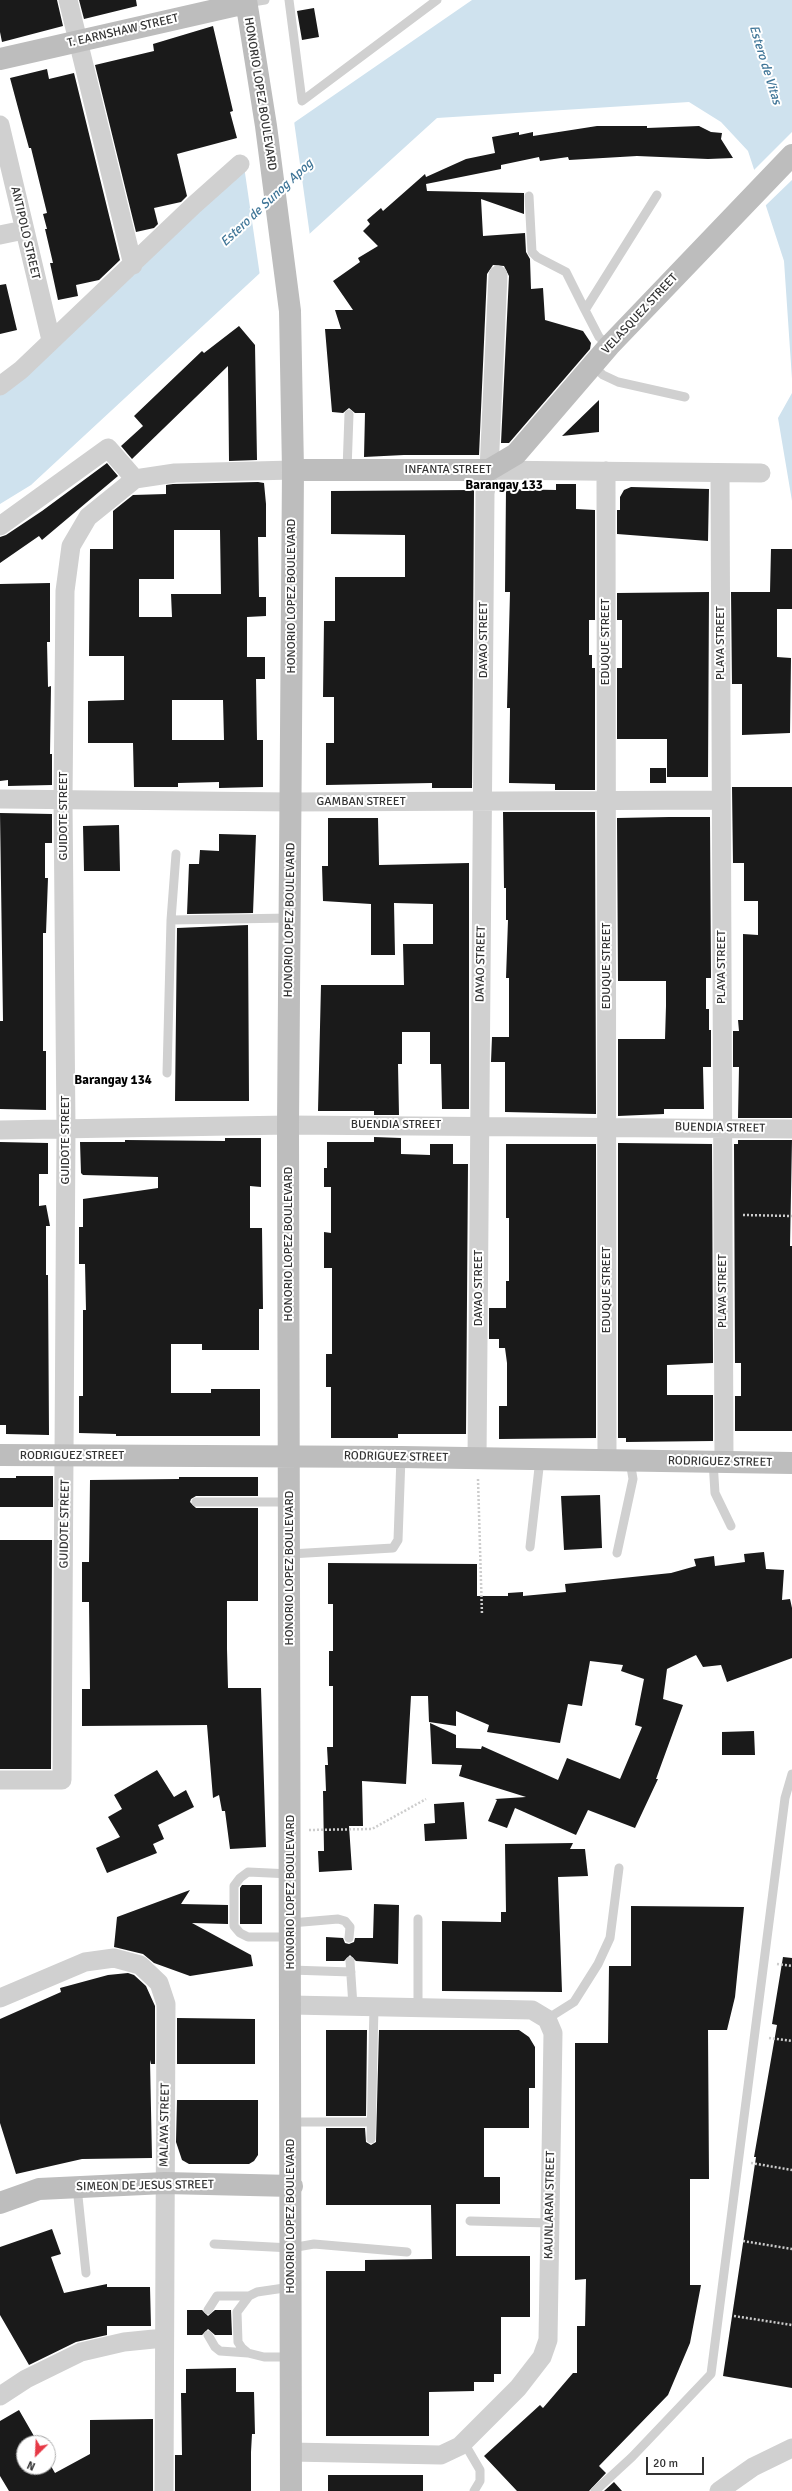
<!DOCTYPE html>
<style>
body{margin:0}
#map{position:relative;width:792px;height:2491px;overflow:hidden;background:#fff;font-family:Signika,sans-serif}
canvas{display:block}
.north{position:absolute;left:16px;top:2435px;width:40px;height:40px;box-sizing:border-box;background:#fff;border:1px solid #adadad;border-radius:50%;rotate:204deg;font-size:11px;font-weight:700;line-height:16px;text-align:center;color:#333}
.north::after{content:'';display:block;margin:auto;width:14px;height:18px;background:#e63946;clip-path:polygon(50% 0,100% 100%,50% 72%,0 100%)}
.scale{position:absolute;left:646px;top:2457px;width:58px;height:18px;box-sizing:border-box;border:2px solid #333;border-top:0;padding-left:5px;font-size:12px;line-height:14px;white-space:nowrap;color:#333;-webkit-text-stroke:3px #fff;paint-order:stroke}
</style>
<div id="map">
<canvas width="792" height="2491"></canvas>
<div class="north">N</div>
<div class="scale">20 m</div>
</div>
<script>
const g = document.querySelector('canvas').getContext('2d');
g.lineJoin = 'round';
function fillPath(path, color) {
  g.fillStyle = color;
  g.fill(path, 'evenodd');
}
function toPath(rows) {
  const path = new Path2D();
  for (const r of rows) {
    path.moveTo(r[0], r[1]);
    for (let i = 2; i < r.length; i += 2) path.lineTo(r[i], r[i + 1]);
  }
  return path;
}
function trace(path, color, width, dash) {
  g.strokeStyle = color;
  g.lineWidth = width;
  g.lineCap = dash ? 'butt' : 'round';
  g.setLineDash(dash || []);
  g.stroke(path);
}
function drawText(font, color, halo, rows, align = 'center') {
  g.font = font + ' Signika,sans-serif';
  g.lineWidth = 4;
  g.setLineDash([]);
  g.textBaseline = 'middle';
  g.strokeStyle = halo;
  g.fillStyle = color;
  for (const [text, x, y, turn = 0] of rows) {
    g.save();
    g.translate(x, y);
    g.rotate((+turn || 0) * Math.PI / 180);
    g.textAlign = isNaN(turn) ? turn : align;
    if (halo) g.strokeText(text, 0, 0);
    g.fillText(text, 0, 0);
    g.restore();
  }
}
const water = toPath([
 [472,0,792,0,792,379,784,261,748,151,721,122,689,102,437,118,295,247,260,273,31,485,0,504,0,391,29,369,295,122],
 [792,393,792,501,778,418]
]);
const pier = toPath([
 [294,121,310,236,260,276,244,166],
 [792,132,792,180,764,207,753,171]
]);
const building = toPath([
 [0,0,57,0,63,26,2,42,0,32],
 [79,0,136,0,137,6,84,19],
 [314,8,319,37,302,40,297,11],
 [213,26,233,111,230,112,237,138,177,154,187,196,181,202,154,208,158,224,154,228,136,232,95,65,154,51,153,44],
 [47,69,49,79,74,73,120,260,99,280,76,285,78,296,58,300,50,263,53,263,45,229,47,229,43,214,47,213,31,148,29,148,21,119,10,78],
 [597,126,647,126,647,128,699,126,711,132,722,133,721,139,733,158,708,159,637,156,569,160,568,157,540,161,539,157,501,165,501,169,426,184,427,191,524,193,524,214,481,199,483,236,525,233,526,252,530,259,531,289,543,288,545,320,583,331,591,343,590,349,509,443,501,443,509,276,504,266,493,265,487,274,479,455,404,455,364,457,365,413,355,413,349,408,343,413,332,412,325,329,341,329,335,310,353,310,333,281,360,262,358,258,378,246,363,231,370,224,367,220,381,208,383,211,425,174,426,177,466,159,495,153,492,137,519,132,519,135,533,132,533,136],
 [6,284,17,330,0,334,0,285],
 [239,326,255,345,257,460,229,461,228,366,132,459,121,446,143,426,134,416,202,351,204,353],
 [599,400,599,432,562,436],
 [107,463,118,476,42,540,39,536,0,563,0,537,6,535,42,511],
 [258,482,264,483,266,504,266,537,258,537,259,597,266,597,266,616,247,617,247,657,265,657,265,679,256,679,257,740,263,740,263,787,219,788,219,782,178,783,178,787,134,787,133,743,88,743,88,701,124,700,124,656,89,656,90,549,113,549,113,511,133,495,166,494,166,485,173,484],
 [174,530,220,530,221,594,171,594,172,617,139,617,139,579,174,579],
 [172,700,223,700,224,740,172,740],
 [556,484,576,484,576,509,595,510,595,620,589,620,589,655,592,655,592,668,595,668,595,790,555,790,555,784,509,783,510,708,507,708,510,592,505,592,506,489,556,490],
 [631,487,709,489,708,541,617,534,617,510,620,510,620,497,624,490],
 [474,490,472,788,432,788,432,783,326,785,326,743,334,743,334,697,323,697,324,621,335,621,335,577,405,577,405,535,331,534,331,491],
 [771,549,792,549,792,609,777,609,777,657,791,658,790,733,742,735,742,684,732,684,731,592,770,592],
 [50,583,50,642,47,642,48,687,51,686,50,754,52,754,52,785,8,786,8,780,0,781,0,584],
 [709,592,708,777,667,777,667,739,617,739,617,668,622,668,622,620,617,620,617,593],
 [650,768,666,768,666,783,650,783],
 [732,787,792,787,792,1118,738,1118,739,1067,733,1067,733,1031,739,1031,738,1020,743,1020,743,934,758,935,758,901,744,901,744,863,733,863],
 [503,812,595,812,596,1114,505,1112,505,1062,491,1062,492,1037,509,1037,509,978,506,978,508,920,506,920,506,888,504,888],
 [0,813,52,814,52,843,45,843,45,878,48,878,46,933,43,933,43,1051,46,1051,46,1110,0,1109,0,1021,3,1021],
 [669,817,710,817,711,978,706,978,706,1009,709,1009,709,1030,711,1030,711,1067,703,1067,704,1109,664,1109,664,1114,618,1116,618,1039,665,1039,666,1006,666,981,618,981,617,818],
 [328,818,378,818,379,865,469,863,469,1109,442,1109,441,1064,430,1064,430,1032,402,1032,402,1064,398,1064,399,1115,374,1115,374,1111,318,1111,321,985,404,985,403,944,433,944,433,904,394,903,395,955,371,955,371,904,323,901,322,866,328,866],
 [119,825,120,871,84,871,83,826],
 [219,834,256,835,253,913,187,914,189,864,199,864,200,850,219,851],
 [248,925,249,1101,175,1101,177,928],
 [374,1137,401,1138,401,1154,430,1155,430,1144,453,1144,453,1164,468,1164,466,1434,398,1434,398,1438,331,1438,331,1387,326,1387,326,1354,332,1354,332,1268,324,1268,324,1232,331,1233,331,1187,324,1187,324,1168,327,1168,327,1142,374,1142],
 [225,1138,261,1138,261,1187,250,1186,250,1228,262,1228,263,1309,259,1309,259,1350,202,1350,202,1344,171,1344,171,1393,211,1393,211,1389,260,1389,260,1436,116,1436,116,1434,79,1433,79,1396,83,1396,83,1310,86,1310,85,1264,79,1264,79,1227,83,1227,83,1199,158,1188,158,1177,83,1175,81,1173,80,1142,125,1142,125,1140,225,1141],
 [738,1140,792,1140,790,1246,792,1246,792,1431,735,1431,735,1396,741,1396,741,1363,735,1363,734,1144,738,1144],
 [0,1142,48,1143,48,1174,39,1174,39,1206,46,1205,50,1226,46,1226,46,1275,48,1275,49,1435,6,1434,6,1425,0,1425],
 [618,1143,712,1144,713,1363,667,1365,667,1395,713,1395,713,1441,626,1442,626,1438,618,1438],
 [506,1144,596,1144,596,1438,499,1439,499,1406,507,1406,507,1363,505,1348,499,1348,499,1339,489,1339,489,1308,506,1308,506,1281,509,1281,509,1218,506,1218],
 [16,1476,53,1476,53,1507,0,1507,0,1478,16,1478],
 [179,1477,258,1477,258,1496,196,1496,191,1499,190,1502,196,1508,258,1508,258,1601,227,1601,227,1649,228,1688,261,1688,266,1847,230,1849,225,1811,222,1811,219,1795,213,1798,207,1725,82,1726,82,1689,90,1689,89,1602,82,1602,82,1562,89,1562,90,1480,179,1479],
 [600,1495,602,1548,564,1550,561,1496],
 [0,1540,52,1540,51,1769,0,1769],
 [764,1552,766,1569,784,1570,782,1600,790,1599,792,1608,792,1658,727,1682,721,1665,703,1667,696,1655,667,1669,663,1699,683,1705,656,1779,658,1779,635,1828,588,1810,576,1835,515,1808,507,1828,488,1821,497,1800,495,1799,526,1797,459,1776,462,1765,432,1764,430,1723,456,1735,456,1748,481,1749,482,1746,558,1780,567,1758,620,1779,642,1727,635,1725,644,1679,621,1671,623,1665,590,1661,582,1706,568,1704,560,1743,487,1732,489,1725,456,1711,456,1726,429,1722,428,1696,411,1696,406,1784,362,1781,363,1826,349,1826,352,1870,319,1872,318,1851,324,1851,323,1791,326,1791,325,1765,328,1765,327,1747,333,1747,333,1686,329,1686,329,1651,333,1651,333,1604,328,1604,328,1563,477,1564,477,1596,508,1596,508,1593,523,1592,523,1596,566,1592,565,1584,671,1573,696,1566,694,1559,714,1556,715,1566,745,1562,744,1554],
 [754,1731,755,1755,722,1755,722,1732],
 [157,1770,174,1797,186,1790,194,1807,158,1825,164,1839,153,1844,157,1853,107,1873,96,1848,120,1837,108,1817,122,1809,114,1795],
 [464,1802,467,1839,425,1841,424,1824,435,1823,434,1804],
 [573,1843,570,1849,585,1849,588,1876,558,1877,562,1992,442,1991,442,1921,501,1922,501,1912,506,1912,505,1844],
 [242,1885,262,1885,262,1924,240,1924,240,1888],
 [190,1890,181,1904,228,1905,228,1924,192,1923,251,1955,253,1966,190,1976,154,1963,143,1954,114,1947,117,1917],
 [374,1904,399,1905,398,1964,356,1961,350,1955,344,1961,326,1961,326,1937,343,1938,345,1943,349,1944,354,1942,355,1938,373,1938],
 [631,1906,744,1907,735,1997,727,2030,708,2030,709,2179,690,2179,690,2285,701,2285,690,2343,668,2395,599,2466,606,2473,589,2491,517,2491,484,2456,540,2405,543,2408,573,2373,577,2373,577,2326,585,2326,586,2279,575,2280,575,2043,608,2043,609,1966,631,1966],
 [783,1957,792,1958,792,2388,723,2376,756,2157,754,2157,777,2025,772,2024],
 [128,1973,134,1975,146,1986,155,2006,155,2064,151,2064,150,2060,152,2158,82,2159,16,2174,0,2123,0,2019,61,1992,60,1988,108,1975],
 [177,2018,255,2019,255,2064,177,2064],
 [326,2030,367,2030,366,2116,326,2116],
 [379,2030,519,2030,529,2037,535,2047,535,2088,529,2088,529,2128,484,2128,484,2177,500,2177,500,2204,456,2204,456,2256,530,2256,530,2317,501,2317,501,2374,494,2374,494,2382,474,2382,474,2391,429,2392,429,2436,326,2436,326,2271,365,2271,365,2260,432,2259,431,2205,326,2205,326,2128,365,2128,366,2142,371,2145,376,2142],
 [177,2100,258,2100,258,2155,254,2161,249,2164,189,2164,182,2160,176,2142],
 [52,2229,61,2254,51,2257,64,2293,107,2284,107,2287,150,2287,151,2326,107,2326,107,2335,76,2342,29,2365,0,2315,0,2247],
 [187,2310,202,2310,208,2316,215,2310,231,2310,232,2335,215,2335,208,2329,202,2335,187,2335],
 [236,2368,236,2392,254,2392,255,2434,252,2434,251,2452,251,2491,175,2491,175,2455,182,2455,181,2393,186,2393,186,2369],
 [19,2410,38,2443,24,2443,24,2467,48,2467,48,2461,55,2473,90,2454,90,2420,153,2419,153,2491,9,2491,0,2476,0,2421],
 [328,2475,423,2475,423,2491,328,2491],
 [614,2482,622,2491,604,2491]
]);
const path = toPath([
 [743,1215,792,1216],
 [478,1479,482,1615],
 [309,1830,372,1829,426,1799],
 [777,1964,792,1966],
 [769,2038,792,2041],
 [751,2163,792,2170],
 [743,2241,792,2249],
 [734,2316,792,2325]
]);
const lane = toPath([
 [289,0,302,101,437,0],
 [246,3,265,0],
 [529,196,532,252,537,257,566,272,585,310],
 [609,346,599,337,585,310,657,195],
 [592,365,603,375,618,382,685,397],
 [347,470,349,414],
 [171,920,176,854],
 [167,1073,171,920,290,918],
 [713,1461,715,1493,731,1526],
 [196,1502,290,1502],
 [530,1547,540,1459],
 [617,1553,633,1479,630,1461],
 [290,1554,393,1548,398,1540,401,1457],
 [291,1874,248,1872,240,1878,234,1886,234,1926,240,1933,248,1937,291,1937],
 [418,1919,418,2008],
 [291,1923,338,1919,345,1921,350,1927,349,1938],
 [350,1961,353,2006],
 [291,1970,351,1972],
 [547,2019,574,2002,598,1964,610,1938,619,1868],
 [291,2122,371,2122],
 [371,2139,374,2007],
 [77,2187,86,2273],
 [470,2221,550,2223],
 [214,2244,291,2248,314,2244,407,2252],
 [208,2310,217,2296,249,2296],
 [208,2335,215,2347,220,2351,248,2353],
 [291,2357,264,2357,248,2353,242,2348,238,2342,237,2312,249,2296,257,2292,291,2287],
 [463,2441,480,2470,480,2481,474,2491],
 [595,2491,632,2457,711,2374,785,1798,792,1774]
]);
const street = toPath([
 [68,0,133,265],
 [0,125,51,340],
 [0,235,24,230],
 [0,386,21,370,194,205,240,164],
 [489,470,761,473],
 [606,471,607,1460],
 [720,473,724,1462],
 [0,526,108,448,135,479],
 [0,799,291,802,721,800],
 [0,1130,288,1125,792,1129],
 [477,1459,485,493,489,470,498,275],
 [0,1780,62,1780,66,1129,63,800,65,591,71,546,88,517,135,479,175,473,293,470],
 [0,1998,85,1962,114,1958,140,1965,159,1983,166,2004,164,2491],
 [291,2005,532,2010,547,2019,553,2033,548,2340,542,2357,518,2388,460,2446,441,2455,291,2452],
 [0,2396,26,2379,81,2352,124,2342,164,2338],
 [719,2491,753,2467,792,2448]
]);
const secondary = toPath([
 [246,0,266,126,290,311,293,470,288,1125,291,2491],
 [0,59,246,3],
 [293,470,489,470,516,454,609,346,792,155],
 [0,1455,401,1457,792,1463],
 [0,2203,39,2189,165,2183,292,2186]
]);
const streetNames = [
 ["T. EARNSHAW STREET",123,31,-13],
 ["HONORIO LOPEZ BOULEVARD",260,94,81],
 ["ANTIPOLO STREET",25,233,77],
 ["VELASQUEZ STREET",640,314,-47],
 ["INFANTA STREET",448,470],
 ["HONORIO LOPEZ BOULEVARD",292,596,-90],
 ["DAYAO STREET",484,640,-90],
 ["EDUQUE STREET",606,642,-90],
 ["PLAYA STREET",721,643,-90],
 ["GAMBAN STREET",361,802],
 ["GUIDOTE STREET",64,816,-90],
 ["HONORIO LOPEZ BOULEVARD",290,920,-89],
 ["DAYAO STREET",481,964,-89],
 ["EDUQUE STREET",607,966,-90],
 ["PLAYA STREET",722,967,-90],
 ["BUENDIA STREET",396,1125],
 ["BUENDIA STREET",720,1128,1],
 ["GUIDOTE STREET",66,1140,-90],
 ["HONORIO LOPEZ BOULEVARD",289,1244,-90],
 ["DAYAO STREET",479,1288,-90],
 ["EDUQUE STREET",607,1290,-90],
 ["PLAYA STREET",723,1291,-90],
 ["RODRIGUEZ STREET",72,1456],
 ["RODRIGUEZ STREET",396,1457,1],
 ["RODRIGUEZ STREET",720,1462,1],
 ["GUIDOTE STREET",65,1524,-89],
 ["HONORIO LOPEZ BOULEVARD",290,1568,-90],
 ["HONORIO LOPEZ BOULEVARD",291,1892,-90],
 ["MALAYA STREET",165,2125,-89],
 ["SIMEON DE JESUS STREET",145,2186,-1],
 ["KAUNLARAN STREET",550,2205,-89],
 ["HONORIO LOPEZ BOULEVARD",291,2216,-90]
];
const waterNames = [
 ["Estero de Vitas",765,65,73],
 ["Estero de Sunog Apog",267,203,-43]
];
const neighbourhoodNames = [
 ["Barangay 133",504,486],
 ["Barangay 134",113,1081]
];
fillPath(water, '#cfe2ee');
fillPath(pier, '#fff');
fillPath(building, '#1a1a1a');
trace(path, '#cdcdcd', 2.5, [2, 2]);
trace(lane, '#d0d0d0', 9);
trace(street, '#d0d0d0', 19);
trace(secondary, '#bdbdbd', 22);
drawText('12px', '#333', '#fff', streetNames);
drawText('italic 13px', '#3f7597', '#fff', waterNames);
drawText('bold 13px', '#000', '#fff', neighbourhoodNames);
</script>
